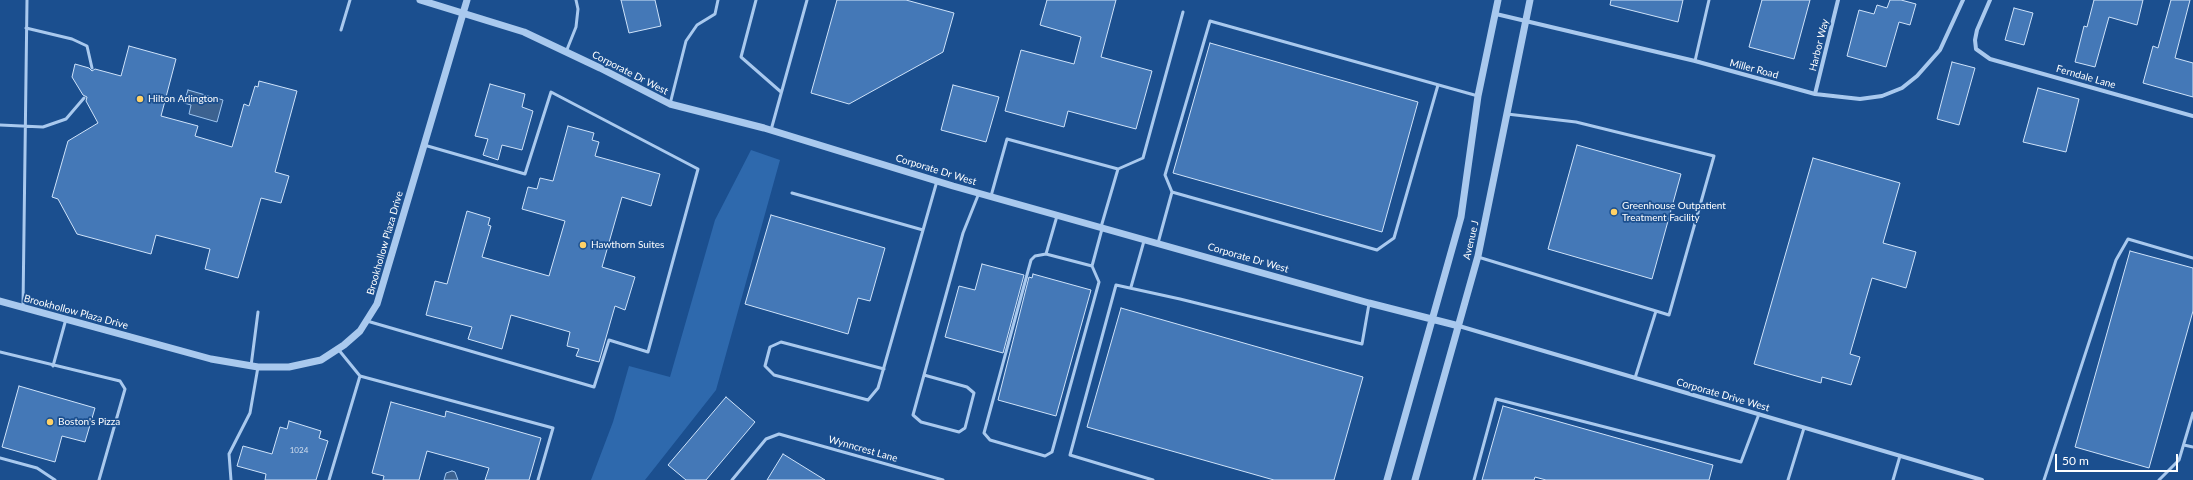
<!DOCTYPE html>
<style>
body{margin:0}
#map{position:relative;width:2193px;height:480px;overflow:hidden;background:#1b4f8f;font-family:Lato,sans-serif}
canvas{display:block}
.scale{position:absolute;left:2055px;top:454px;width:123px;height:18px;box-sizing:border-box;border:2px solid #fff;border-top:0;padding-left:5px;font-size:12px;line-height:14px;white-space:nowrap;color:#fff;-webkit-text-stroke:3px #1b4f8f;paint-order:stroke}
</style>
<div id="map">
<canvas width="2193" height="480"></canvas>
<div class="scale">50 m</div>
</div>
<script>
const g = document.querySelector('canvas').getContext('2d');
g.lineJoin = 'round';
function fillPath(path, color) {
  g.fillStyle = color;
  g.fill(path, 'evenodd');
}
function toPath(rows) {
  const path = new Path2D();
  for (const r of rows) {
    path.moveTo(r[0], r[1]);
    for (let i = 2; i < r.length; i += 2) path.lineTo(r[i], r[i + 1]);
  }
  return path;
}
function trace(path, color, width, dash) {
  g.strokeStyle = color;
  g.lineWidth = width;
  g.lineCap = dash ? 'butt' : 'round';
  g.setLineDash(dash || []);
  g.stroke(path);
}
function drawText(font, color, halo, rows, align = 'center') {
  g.font = font + ' Lato,sans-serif';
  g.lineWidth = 3.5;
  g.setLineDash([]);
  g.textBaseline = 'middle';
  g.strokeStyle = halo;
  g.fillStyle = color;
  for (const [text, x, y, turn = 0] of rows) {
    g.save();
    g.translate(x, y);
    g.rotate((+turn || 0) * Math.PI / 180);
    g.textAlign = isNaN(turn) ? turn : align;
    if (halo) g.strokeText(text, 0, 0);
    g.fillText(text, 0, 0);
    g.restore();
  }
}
const green = toPath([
 [751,150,780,160,716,390,645,480,591,480,613,422,629,366,670,377,715,220]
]);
const water = toPath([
 [188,90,223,100,217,122,189,114,191,105,184,103,188,90],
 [452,471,455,472,458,480,444,480,446,473,452,471]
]);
const building = toPath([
 [621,0,655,0,661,26,629,33,621,0],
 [837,0,906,0,954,13,943,52,849,104,811,93,837,0],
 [1047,0,1116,0,1101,57,1152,71,1136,129,1068,111,1064,127,1005,111,1021,50,1074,64,1081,37,1040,25,1047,0],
 [1611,0,1683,0,1678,22,1610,5,1611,0],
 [1762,0,1810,0,1794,59,1749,47,1762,0],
 [1890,0,1901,0,1916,4,1910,25,1899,22,1886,67,1847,56,1859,10,1874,14,1877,5,1887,8,1890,0],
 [2094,0,2143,0,2137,25,2109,17,2095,67,2075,62,2084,26,2087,27,2094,0],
 [2171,0,2190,0,2175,58,2193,63,2193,97,2143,83,2153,46,2158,48,2171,0],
 [2014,8,2033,13,2024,45,2005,40,2014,8],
 [1210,43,1418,102,1382,232,1173,173,1210,43],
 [129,46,176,59,161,116,198,126,195,136,232,147,244,104,249,106,255,86,258,87,259,81,297,91,275,172,289,176,281,203,261,198,238,278,205,269,210,249,156,235,151,254,77,234,58,199,52,197,68,141,98,123,86,101,87,97,83,95,72,77,75,64,89,68,92,71,95,69,121,76,129,46],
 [1952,62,1975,68,1959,125,1937,119,1952,62],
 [490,84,525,94,522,107,533,111,522,150,502,145,498,160,483,155,488,139,475,136,490,84],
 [953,85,999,97,986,142,941,130,953,85],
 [2038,88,2079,99,2066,152,2023,142,2038,88],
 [568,126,594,133,592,140,599,142,595,156,660,174,651,206,622,197,602,267,635,277,625,310,615,306,599,362,576,356,579,349,567,346,570,332,511,315,502,349,468,339,472,327,426,315,435,281,447,284,467,211,490,218,488,225,491,226,482,257,549,276,565,221,522,209,528,187,537,189,540,178,553,181,568,126],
 [1577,145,1681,174,1652,279,1548,249,1577,145],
 [1813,158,1900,183,1883,243,1916,252,1906,288,1872,278,1850,354,1860,357,1851,385,1822,377,1821,383,1754,364,1813,158],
 [771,215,885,248,870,301,858,298,848,334,745,304,771,215],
 [2130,251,2193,268,2193,311,2149,468,2075,447,2130,251],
 [982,264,1024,275,1003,353,945,337,959,286,975,290,982,264],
 [1033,274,1091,290,1056,416,998,400,1029,277,1032,278,1033,274],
 [1121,308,1363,377,1334,480,1274,480,1087,427,1121,308],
 [19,386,95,408,85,442,62,436,55,462,2,447,19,386],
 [726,397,755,422,706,480,686,480,668,465,726,397],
 [391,402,445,417,446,411,541,438,529,480,485,480,489,468,427,451,419,480,383,480,384,476,372,473,391,402],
 [1503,406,1713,465,1709,480,1546,480,1535,477,1534,480,1482,480,1503,406],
 [289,421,321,431,319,438,328,441,316,480,265,480,266,474,237,466,243,446,272,454,280,427,287,429,289,421],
 [783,454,825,480,767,480,783,454]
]);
const service = toPath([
 [756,0,741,57,781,92],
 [26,28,72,39,87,46,92,68],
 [341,30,350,0],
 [566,52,576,27,578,9,576,0],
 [1695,61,1709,0],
 [670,104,686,41,697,25,715,14,718,0],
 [1507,114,1576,122,1714,156,1669,315,1656,311,1635,378],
 [0,125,43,127,66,119,84,98],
 [771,130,807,0],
 [1172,192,1377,250,1394,238,1438,85],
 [792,193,923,230],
 [991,196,1007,139,1118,169],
 [1057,216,1046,254,1035,256,1031,260,984,433,990,440,1045,456,1052,452,1099,282,1092,266,1102,229],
 [1101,227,1118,169,1143,158,1183,12],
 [1158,243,1172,192,1165,175,1210,21,1478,96],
 [1046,254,1092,266],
 [1478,257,1656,311],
 [1131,287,1144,241],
 [23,307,27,0],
 [367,321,594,387,609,340,648,352,698,169,551,92,525,174,424,145],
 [338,349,360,376,553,428,538,480],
 [0,352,120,381,125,389,99,480],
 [53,366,66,319],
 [251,366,258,312],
 [884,369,781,342,770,347,765,366,774,375,868,400,878,388,937,181],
 [924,375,913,415,921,422,959,432,965,428,974,393,967,387,924,375,963,233,979,193],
 [2184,445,2193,447],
 [0,458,37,468,55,480],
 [231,480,229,454,250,413,258,367],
 [329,480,360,376],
 [732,480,766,439,779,434,943,480],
 [1153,480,1070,455,1116,285,1180,299,1362,344,1369,304],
 [1474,480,1496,399,1741,462,1759,414],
 [1788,480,1804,428],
 [1893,480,1900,456],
 [2044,480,2116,260,2128,239,2193,258],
 [2159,480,2179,460,2193,413]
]);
const minor = toPath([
 [1990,0,1977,30,1975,40,1976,49,1990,59,2193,116],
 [1496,14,1695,61,1815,94,1860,99,1882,96,1902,88,1917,76,1940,50,1963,0],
 [1815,94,1838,0],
 [1459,326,1982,480]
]);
const tertiary = toPath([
 [420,0,524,32,600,68,670,104,764,128,953,186,1369,303,1459,326],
 [0,301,211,359,258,367,289,367,321,360,344,345,360,331,377,304,467,0],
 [1387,480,1461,217,1478,96,1498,0],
 [1415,480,1478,256,1530,0]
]);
const markers = [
 [140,99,4,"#ffd166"],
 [1614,212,4,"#ffd166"],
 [583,245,4,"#ffd166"],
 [50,422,4,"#ffd166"]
];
const numberNames = [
 ["1024",299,450]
];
const streetNames = [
 ["Harbor Way",1819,45,-76],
 ["Miller Road",1754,69,15],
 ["Corporate Dr West",630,73,27],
 ["Ferndale Lane",2086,77,16],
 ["Corporate Dr West",936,170,17],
 ["Avenue J",1471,240,-77],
 ["Brookhollow Plaza Drive",385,243,-74],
 ["Corporate Dr West",1248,258,16],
 ["Brookhollow Plaza Drive",76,312,15],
 ["Corporate Drive West",1723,395,16],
 ["Wynncrest Lane",863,449,16]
];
const poiNames = [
 ["Hilton Arlington",148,99],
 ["Greenhouse Outpatient",1622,206],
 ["Treatment Facility",1622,218],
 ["Hawthorn Suites",591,245],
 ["Boston's Pizza",58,422]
];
fillPath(green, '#2e69ad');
fillPath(water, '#3c6290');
trace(water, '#9cc4f0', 1);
fillPath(building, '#4478b7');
trace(building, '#cfe3fa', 1);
trace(service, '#a9c9ee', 3);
trace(minor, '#a9c9ee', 4);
trace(tertiary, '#a9c9ee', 7);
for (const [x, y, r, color] of markers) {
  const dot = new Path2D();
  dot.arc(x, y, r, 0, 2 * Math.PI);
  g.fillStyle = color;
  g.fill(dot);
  trace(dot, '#1b4f8f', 1.5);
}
drawText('8px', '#d0dded', null, numberNames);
drawText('10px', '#fff', '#1b4f8f', streetNames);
drawText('10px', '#fff', '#1b4f8f', poiNames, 'left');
</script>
